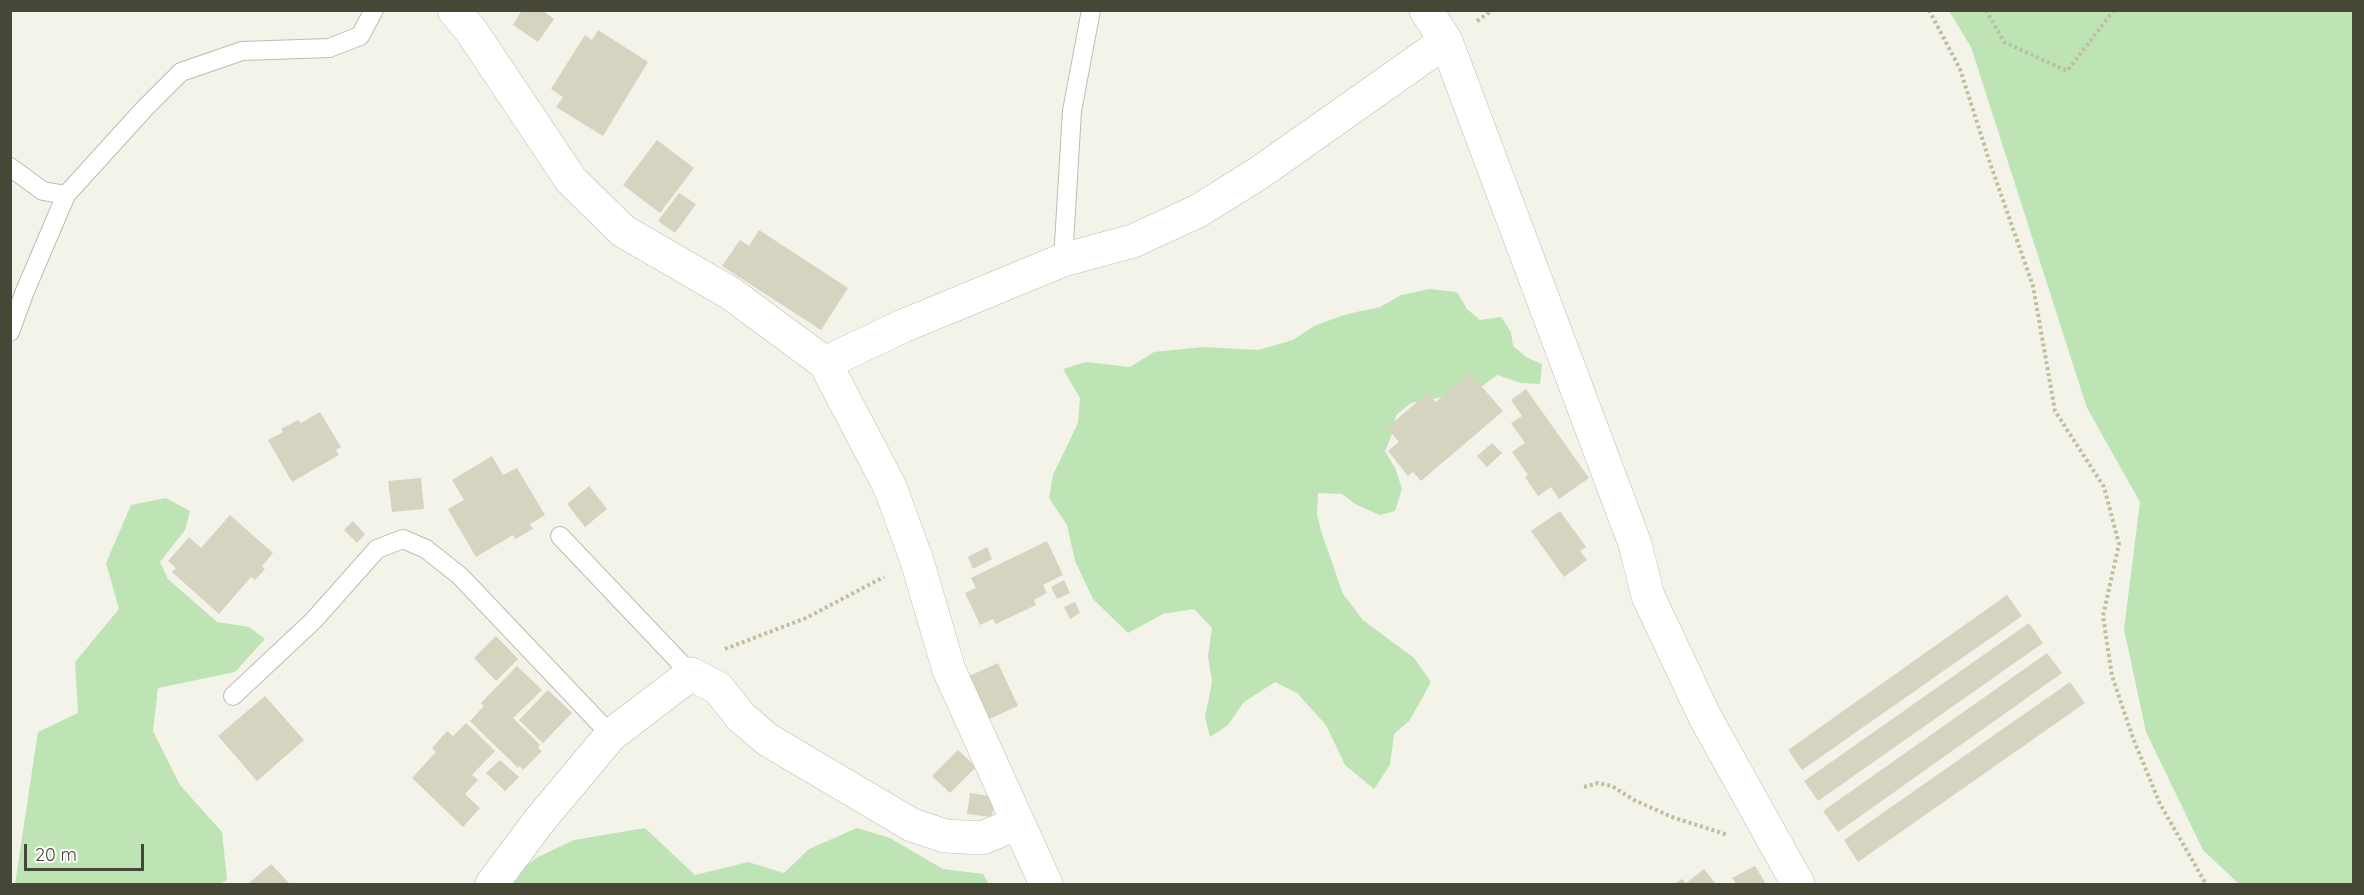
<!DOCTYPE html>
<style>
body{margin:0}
#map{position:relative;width:2364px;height:895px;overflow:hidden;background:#f3f3ea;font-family:Quicksand,sans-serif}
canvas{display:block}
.frame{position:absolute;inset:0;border:12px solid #474738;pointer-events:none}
.scale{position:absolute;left:24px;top:844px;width:120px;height:27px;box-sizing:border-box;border:3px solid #474738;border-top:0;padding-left:8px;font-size:18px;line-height:21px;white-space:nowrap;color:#474738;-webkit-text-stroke:4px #fff;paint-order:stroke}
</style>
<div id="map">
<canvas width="2364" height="895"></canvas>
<div class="frame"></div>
<div class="scale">20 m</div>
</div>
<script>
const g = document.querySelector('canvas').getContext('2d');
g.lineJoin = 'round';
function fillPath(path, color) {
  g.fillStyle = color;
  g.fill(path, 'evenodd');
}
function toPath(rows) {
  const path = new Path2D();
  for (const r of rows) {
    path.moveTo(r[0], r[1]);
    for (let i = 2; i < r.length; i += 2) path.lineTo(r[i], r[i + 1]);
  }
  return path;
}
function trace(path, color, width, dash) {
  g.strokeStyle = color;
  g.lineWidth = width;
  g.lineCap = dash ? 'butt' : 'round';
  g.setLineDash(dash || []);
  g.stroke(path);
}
const green = toPath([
 [1949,11,2353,11,2353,884,2239,884,2203,850,2146,732,2124,629,2140,502,2087,408,1971,47],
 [1429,289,1457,292,1467,309,1480,320,1501,317,1511,332,1513,346,1526,357,1542,364,1540,384,1521,383,1497,375,1481,387,1458,394,1411,403,1396,415,1391,437,1385,451,1396,470,1402,489,1395,511,1380,515,1355,504,1342,494,1318,493,1317,514,1321,531,1343,594,1363,620,1414,658,1431,682,1410,720,1394,734,1390,765,1374,789,1345,765,1326,725,1297,693,1275,682,1244,702,1228,725,1210,737,1205,717,1212,682,1208,656,1212,628,1194,609,1163,614,1128,633,1093,599,1075,561,1067,525,1049,498,1053,475,1078,423,1080,398,1063,369,1086,362,1130,367,1154,352,1203,347,1258,350,1293,340,1314,326,1347,314,1380,307,1401,295],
 [166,498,190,511,185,530,160,562,168,579,217,622,249,627,265,639,235,672,158,688,153,731,180,785,222,832,227,880,219,884,15,884,38,732,78,713,75,662,119,609,106,563,131,505],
 [645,828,695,875,748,862,784,873,809,849,857,828,890,838,943,869,983,874,989,884,504,884,536,858,574,840]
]);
const building = toPath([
 [522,10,542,10,554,19,538,42,513,25],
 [598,30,648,62,603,136,556,107,563,97,551,89,585,35,592,40],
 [657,140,694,168,660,213,623,185],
 [679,193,696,204,675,233,658,221],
 [759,230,848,288,821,330,722,266,740,240,749,246],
 [1470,373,1503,411,1421,481,1413,472,1408,476,1388,451,1399,442,1387,428,1427,393,1436,402],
 [1526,389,1589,478,1559,499,1551,487,1538,496,1525,477,1528,475,1512,452,1525,443,1511,423,1522,416,1511,400],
 [320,412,341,447,336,450,339,455,292,482,268,440,283,432,281,429,298,420,301,423],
 [1492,443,1502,453,1487,467,1477,456],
 [492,456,503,475,517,468,545,515,530,524,533,529,515,539,513,535,476,557,448,509,464,500,452,480],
 [421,478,424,509,392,512,388,481],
 [589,486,607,509,585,527,567,504],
 [1560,511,1586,547,1580,551,1587,560,1564,577,1531,531],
 [230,515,273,553,262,566,265,569,255,580,251,577,219,614,172,572,176,568,168,561,189,537,201,548],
 [353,521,365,534,357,543,344,530],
 [1047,541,1063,575,1043,585,1047,593,1034,600,1036,605,996,624,993,619,980,625,965,593,976,588,971,578],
 [987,547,992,559,973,569,968,557],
 [1064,580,1070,593,1057,599,1051,587],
 [2007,595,2022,616,1802,770,1788,750],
 [1075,602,1080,613,1070,619,1064,607],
 [2029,623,2043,643,1818,801,1804,781],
 [496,636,518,659,496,681,474,658],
 [2047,653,2062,673,1838,832,1823,811],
 [998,663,1018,706,987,720,967,677],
 [517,666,542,690,513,718,540,745,538,748,542,751,523,770,520,766,518,768,470,721,484,706,481,703],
 [2070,682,2085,703,1858,862,1844,840],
 [548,690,572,713,543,743,519,720],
 [265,696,304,740,257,781,218,736],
 [466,723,495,751,472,775,478,780,465,794,480,808,463,827,412,778,436,752,432,748,447,731,453,736],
 [958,750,976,767,950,793,932,776],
 [500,760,519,777,505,791,486,773],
 [970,793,995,797,992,817,967,814],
 [271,864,290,884,248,884],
 [1755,866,1766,884,1736,884,1732,878],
 [1704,869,1716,884,1674,884,1682,879,1686,883]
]);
const path = toPath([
 [1929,10,1960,69,1990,163,2033,286,2055,411,2104,487,2119,544,2103,616,2112,676,2133,738,2160,804,2206,884],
 [1986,10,2004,42,2067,71,2114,10],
 [1477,21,1493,10],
 [725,649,806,618,884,577],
 [1584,787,1598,783,1612,786,1634,800,1672,817,1728,835]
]);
const lane = toPath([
 [10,167,43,191,66,195],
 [1063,260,1072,111,1091,10],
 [10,332,25,291,66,195,145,108,181,72,242,51,329,48,360,36,374,10],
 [560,536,691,674],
 [233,696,314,620,377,549,403,539,426,549,460,576,611,735]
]);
const street = toPath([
 [454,10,472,32,571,180,623,231,730,293,825,363,890,487,917,561,949,670,1046,884],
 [1426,10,1446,41,1635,544,1648,596,1705,717,1798,884],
 [825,363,903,326,1063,260,1133,241,1198,211,1259,173,1446,41],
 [492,884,539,821,611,735,691,674,718,688,741,717,768,740,912,825,945,836,982,838,1018,823]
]);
fillPath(green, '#bee4b6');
fillPath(building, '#d4d4c0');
trace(lane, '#bdbead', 20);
trace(street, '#bdbead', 34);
trace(path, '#bebf9f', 4, [3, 3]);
trace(lane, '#fff', 18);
trace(street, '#fff', 33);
</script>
